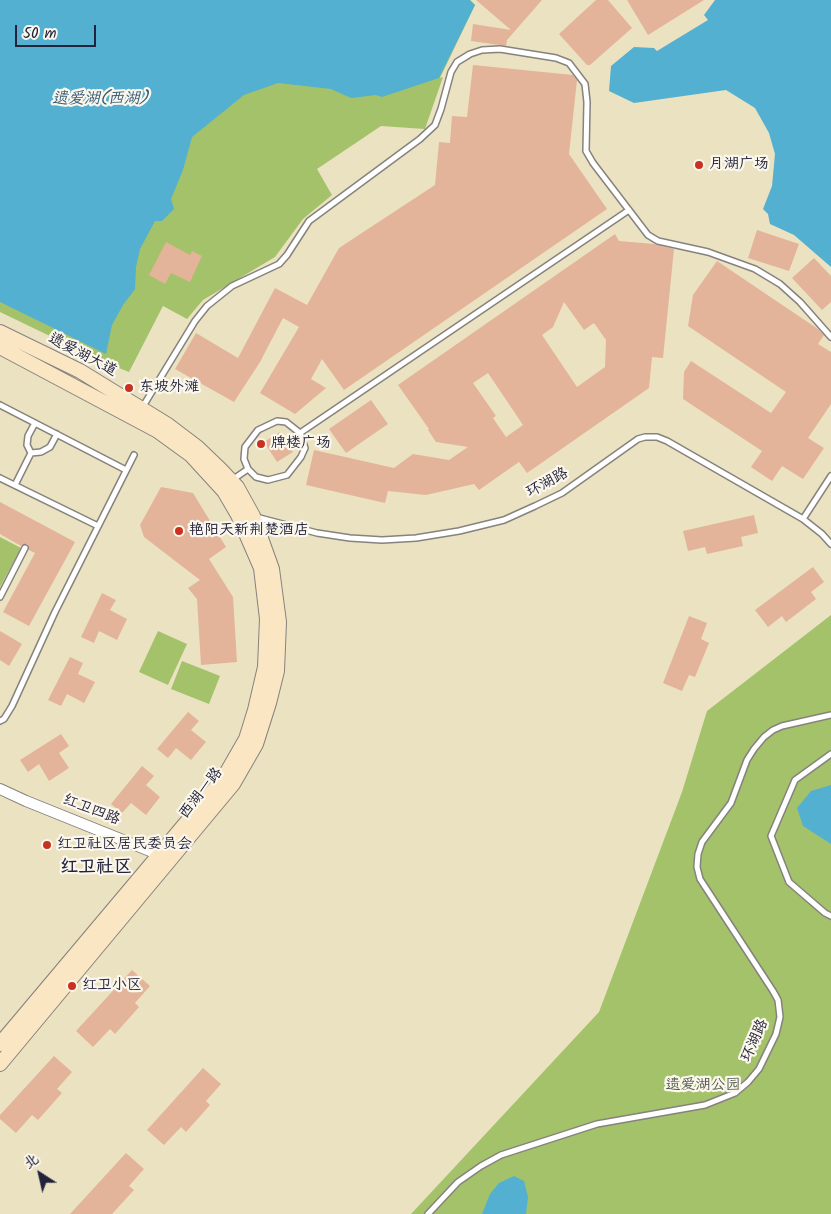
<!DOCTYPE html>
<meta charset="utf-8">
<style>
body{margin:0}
#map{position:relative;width:831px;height:1214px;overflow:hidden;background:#ebe2c2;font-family:Kalam,"LXGW WenKai TC",sans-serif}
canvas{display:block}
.north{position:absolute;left:15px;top:1149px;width:50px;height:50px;-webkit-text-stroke:4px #fbf7ec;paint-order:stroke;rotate:325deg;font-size:14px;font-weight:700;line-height:20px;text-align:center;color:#22223b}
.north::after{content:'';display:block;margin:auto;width:18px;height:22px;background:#22223b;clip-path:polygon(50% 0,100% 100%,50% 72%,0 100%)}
.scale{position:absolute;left:15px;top:25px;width:81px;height:22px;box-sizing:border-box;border:2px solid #22223b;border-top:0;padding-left:6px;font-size:15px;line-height:18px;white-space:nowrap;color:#22223b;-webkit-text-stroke:4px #fbf7ec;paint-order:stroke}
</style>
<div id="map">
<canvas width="831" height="1214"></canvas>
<div class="north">北</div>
<div class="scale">50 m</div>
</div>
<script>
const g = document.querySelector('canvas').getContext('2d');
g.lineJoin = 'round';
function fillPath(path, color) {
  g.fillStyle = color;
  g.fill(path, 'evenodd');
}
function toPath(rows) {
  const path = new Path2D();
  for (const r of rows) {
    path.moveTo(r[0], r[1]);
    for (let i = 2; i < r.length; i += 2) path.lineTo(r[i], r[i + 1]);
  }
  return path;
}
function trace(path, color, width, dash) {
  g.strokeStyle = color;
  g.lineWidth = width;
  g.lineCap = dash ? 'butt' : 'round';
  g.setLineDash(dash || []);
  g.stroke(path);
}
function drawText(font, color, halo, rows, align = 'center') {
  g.font = font + ' Kalam,"LXGW WenKai TC",sans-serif';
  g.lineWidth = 4.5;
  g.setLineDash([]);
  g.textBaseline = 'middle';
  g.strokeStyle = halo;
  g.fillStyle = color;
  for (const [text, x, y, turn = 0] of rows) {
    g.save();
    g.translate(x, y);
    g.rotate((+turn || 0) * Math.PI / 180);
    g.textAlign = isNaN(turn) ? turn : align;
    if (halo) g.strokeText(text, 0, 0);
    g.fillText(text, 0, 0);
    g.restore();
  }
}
const green = toPath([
 [0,0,470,0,475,5,440,78,443,77,425,129,381,126,317,169,332,195,303,219,275,257,203,300,187,319,163,306,129,372,104,362,0,312],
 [0,537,21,548,0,587],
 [831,615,831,1214,411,1214,599,1012,682,792,707,711],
 [158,631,187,644,168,685,139,672],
 [182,661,220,676,209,704,171,689]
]);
const water = toPath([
 [0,0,470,0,475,5,439,78,382,97,376,95,351,98,331,89,278,83,244,95,192,137,183,170,171,199,174,209,162,221,155,221,140,249,136,267,135,289,123,305,112,325,106,354,0,302],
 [715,0,831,0,831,267,794,235,770,224,768,214,763,209,772,186,775,154,769,133,755,108,726,90,634,103,609,91,611,66,634,47,654,48,657,51,708,20,704,15],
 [831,785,831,844,803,826,797,808,811,791],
 [514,1176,524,1181,528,1197,526,1214,482,1214,490,1194,499,1183]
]);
const building = toPath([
 [476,0,542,0,507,40,506,46,471,41,473,24,511,30],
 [596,0,608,0,632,28,590,65,587,65,559,34],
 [627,0,704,0,648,35],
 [473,65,573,75,577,80,569,154,607,209,344,390,322,359,311,379,326,388,295,414,260,393,299,327,283,318,260,362,234,402,175,369,196,333,238,358,275,288,307,305,339,248,435,185,439,142,450,143,452,116,467,117],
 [757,230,799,244,789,271,748,258],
 [615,234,619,241,654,244,674,249,663,358,652,357,649,388,527,473,519,462,479,490,474,484,426,495,388,491,385,503,306,485,314,450,394,468,413,454,449,460,468,447,436,442,428,430,429,429,398,385],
 [564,302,584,330,594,323,606,340,605,367,577,387,542,335,553,327],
 [488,373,523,425,506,437,493,418,496,416,473,383],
 [166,242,190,255,192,251,202,256,190,282,171,273,165,284,149,275],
 [814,258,831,276,831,302,822,310,792,278],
 [717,261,818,329,824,335,818,344,831,352,831,404,808,438,824,448,803,479,782,466,772,481,751,467,762,451,683,399,684,372,691,361,771,413,786,392,688,326,693,295],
 [371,400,388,424,346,453,329,429],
 [280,432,293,452,277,462,264,442],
 [161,487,193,493,226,547,209,559,233,597,237,662,201,665,197,599,188,588,200,580,144,537,140,525],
 [0,502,75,542,29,626,3,612,35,553,29,550,27,544,24,544,21,546,0,534],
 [754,515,758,533,741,537,743,546,707,554,705,547,688,551,683,531],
 [813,567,824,582,811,592,816,599,786,622,782,616,768,627,755,610],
 [102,593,116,600,110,610,127,619,117,640,99,631,94,643,81,637],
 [689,616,707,623,701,639,709,643,695,677,689,675,682,691,663,683],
 [0,631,22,644,9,666,0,660],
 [70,657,83,663,78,674,95,682,84,703,67,694,61,706,48,700],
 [188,712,199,721,191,730,206,742,191,760,176,748,168,758,157,749],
 [61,734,69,746,59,753,69,768,49,781,39,764,28,772,20,760],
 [142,766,154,776,146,785,160,797,146,815,131,803,122,813,111,804],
 [132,970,150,986,135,1003,139,1007,115,1034,110,1029,93,1047,76,1031],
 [54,1056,72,1072,57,1089,62,1093,38,1120,32,1115,16,1133,0,1119,0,1115],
 [203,1068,221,1084,206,1101,210,1105,186,1132,181,1127,164,1145,147,1130],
 [126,1153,144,1169,129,1186,134,1190,112,1214,70,1214]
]);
const service = toPath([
 [0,405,126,470],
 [142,408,195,321,207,306,232,286,279,264,287,255,309,221,420,139,435,125,441,109,451,72,457,62,470,54,482,50,500,49,556,58,569,63,585,84,587,102,586,151,593,163,648,235,658,241,708,252,755,269,780,284,800,302,831,337],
 [35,423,28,436,27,445,31,453,41,452,50,447,57,434],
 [248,469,256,477,268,480,287,475,301,457,305,448,300,433],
 [0,478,98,526],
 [232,480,248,469,244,459,245,447,258,430,277,421,286,422,300,433,629,210],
 [15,485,31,453],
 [256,517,317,533,350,538,382,540,416,538,459,531,504,520,535,506,562,493,638,439,645,437,657,437,667,441,803,519,822,534,831,544],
 [803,519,831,476],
 [0,597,25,548],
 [0,721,4,719,12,706,55,612,134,455],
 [831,754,795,780,771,836,789,882,825,913,831,916],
 [428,1214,458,1182,481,1166,501,1155,597,1124,705,1105,735,1093,748,1082,759,1069,776,1034,780,1017,778,1000,773,991,700,879,697,867,698,854,702,842,731,803,747,760,754,749,764,737,773,730,782,726,831,715]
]);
const minor = toPath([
 [0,789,26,801,165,857]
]);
const secondary = toPath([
 [0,332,80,371,168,425,197,447,220,469,237,487,253,516,272,569,279,622,277,671,269,703,256,744,233,784,0,1064],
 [0,347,158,431,191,455,224,491,238,515,261,568,267,619,265,667,255,710,246,739,223,779,0,1044]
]);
const markers = [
 [699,165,5,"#c8321e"],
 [129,388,5,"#c8321e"],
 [261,444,5,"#c8321e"],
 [179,531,5,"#c8321e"],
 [47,845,5,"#c8321e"],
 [72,986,5,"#c8321e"]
];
const poiNames = [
 ["月湖广场",709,165],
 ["东坡外滩",139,388],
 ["牌楼广场",271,444],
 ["艳阳天新荆楚酒店",189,531],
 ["红卫社区居民委员会",57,845],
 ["红卫小区",82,986]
];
const streetNames = [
 ["遗爱湖大道",82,356,28],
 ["环湖路",548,484,-29],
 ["西湖一路",202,794,-52],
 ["红卫四路",91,811,21],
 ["环湖路",756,1041,-66]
];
const parkNames = [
 ["遗爱湖公园",703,1086]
];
const waterNames = [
 ["遗爱湖(西湖)",100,100]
];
const quarterNames = [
 ["红卫社区",96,869]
];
fillPath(green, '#a3c26a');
fillPath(water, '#53b0d1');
fillPath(building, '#e3b499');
trace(service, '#86827e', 8);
trace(minor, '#86827e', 12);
trace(secondary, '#86827e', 16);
trace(service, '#fff', 5);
trace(minor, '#fff', 10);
trace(secondary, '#fbe6c4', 14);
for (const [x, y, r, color] of markers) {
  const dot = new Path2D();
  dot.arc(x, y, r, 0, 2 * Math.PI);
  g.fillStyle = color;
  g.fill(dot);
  trace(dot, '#fbf7ec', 2);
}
drawText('15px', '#22223b', '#fbf7ec', poiNames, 'left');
drawText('15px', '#22223b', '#fbf7ec', streetNames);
drawText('15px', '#4f5a4b', '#fbf7ec', parkNames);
drawText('italic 16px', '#365b77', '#fbf7ec', waterNames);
drawText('bold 18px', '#22223b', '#fbf7ec', quarterNames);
</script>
